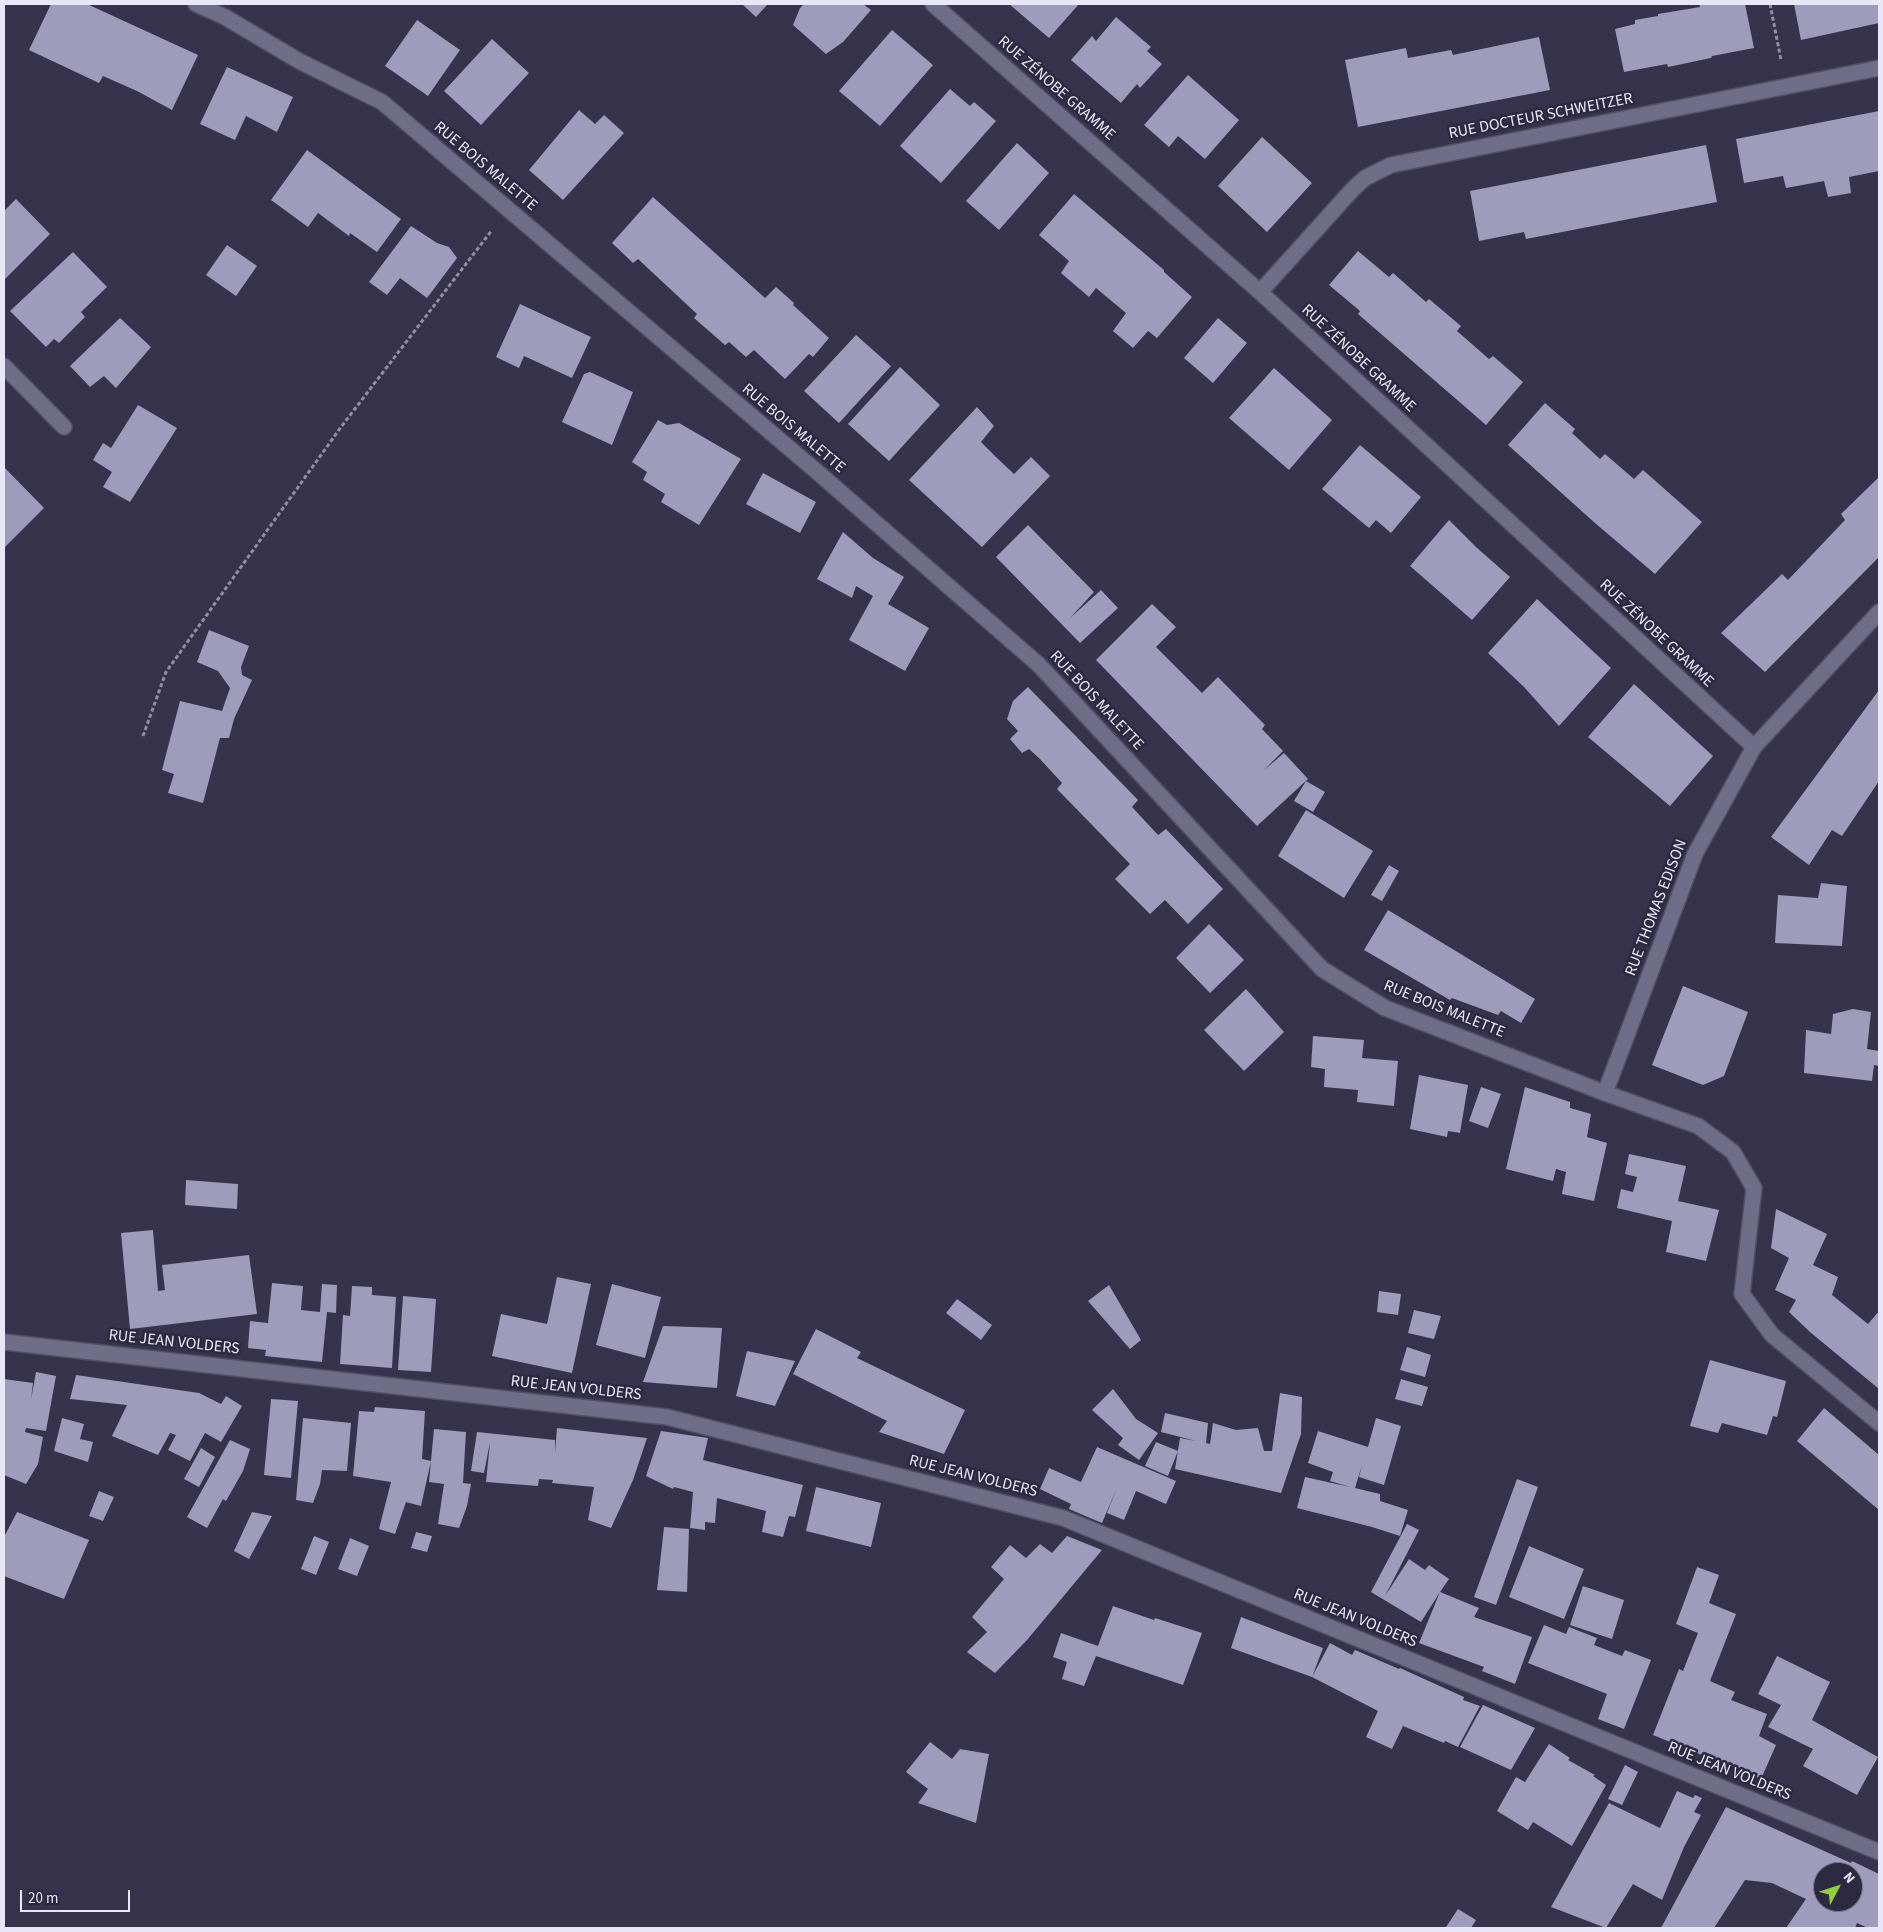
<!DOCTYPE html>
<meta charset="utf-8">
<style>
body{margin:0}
#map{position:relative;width:1883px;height:1932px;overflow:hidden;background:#37334c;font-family:"Source Sans 3",sans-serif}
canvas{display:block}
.frame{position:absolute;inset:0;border:5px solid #e9e7f7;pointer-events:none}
.north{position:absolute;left:1813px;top:1862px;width:50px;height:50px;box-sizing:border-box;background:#2d2941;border:1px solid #78758a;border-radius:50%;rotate:50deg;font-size:14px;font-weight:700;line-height:20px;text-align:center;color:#e9e7f7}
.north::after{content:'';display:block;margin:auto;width:18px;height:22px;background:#92cd3e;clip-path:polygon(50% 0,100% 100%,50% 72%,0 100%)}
.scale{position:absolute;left:20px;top:1890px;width:110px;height:22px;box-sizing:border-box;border:2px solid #e9e7f7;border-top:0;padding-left:6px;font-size:15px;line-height:18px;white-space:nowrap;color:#e9e7f7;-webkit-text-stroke:4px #2d2941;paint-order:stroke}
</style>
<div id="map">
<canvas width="1883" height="1932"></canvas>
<div class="frame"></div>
<div class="north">N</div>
<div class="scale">20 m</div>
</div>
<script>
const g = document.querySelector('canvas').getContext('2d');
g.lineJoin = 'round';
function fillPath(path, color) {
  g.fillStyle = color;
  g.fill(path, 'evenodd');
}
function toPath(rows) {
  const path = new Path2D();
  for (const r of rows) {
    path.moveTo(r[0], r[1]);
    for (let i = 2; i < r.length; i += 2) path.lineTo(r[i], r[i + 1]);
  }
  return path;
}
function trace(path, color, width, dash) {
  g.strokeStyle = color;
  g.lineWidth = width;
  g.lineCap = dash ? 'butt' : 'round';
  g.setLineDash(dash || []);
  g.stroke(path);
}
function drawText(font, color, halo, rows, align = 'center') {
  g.font = font + ' "Source Sans 3",sans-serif';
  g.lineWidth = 5;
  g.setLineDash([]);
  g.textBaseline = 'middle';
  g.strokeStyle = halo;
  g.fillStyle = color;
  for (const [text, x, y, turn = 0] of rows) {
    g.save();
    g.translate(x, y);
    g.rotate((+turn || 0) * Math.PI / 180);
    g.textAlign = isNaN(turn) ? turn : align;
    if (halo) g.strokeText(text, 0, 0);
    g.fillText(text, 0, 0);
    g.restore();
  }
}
const building = toPath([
 [51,4,87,4,198,55,172,110,137,91,103,76,99,83,29,50],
 [742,4,768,4,756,17],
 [804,4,863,4,871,10,843,42,826,54,793,25,800,8],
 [1009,4,1079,4,1049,38],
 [1699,4,1745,4,1754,48,1712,56,1711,58,1668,67,1667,64,1624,72,1615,29,1635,24,1635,20,1658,16,1658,14,1700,7],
 [1794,4,1879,4,1879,23,1801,40],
 [1116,17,1151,47,1147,51,1162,64,1140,88,1137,84,1121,103,1071,60,1092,36,1096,41],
 [417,20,460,50,428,96,385,66],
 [892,30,933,65,880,126,839,91],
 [1539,37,1550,90,1358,127,1345,60,1406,48,1408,58,1451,50,1453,55],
 [492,39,529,73,481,125,444,91],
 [227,67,293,97,277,132,246,116,235,140,200,124],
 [1188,75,1239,120,1205,159,1178,136,1169,147,1144,125],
 [950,89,970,106,974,102,996,121,941,183,900,146],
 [579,110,595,124,604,115,624,133,563,200,529,170],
 [1879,111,1879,171,1849,177,1851,193,1828,197,1824,181,1786,188,1783,176,1744,183,1736,139],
 [1262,137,1312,183,1267,232,1218,186],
 [1017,143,1049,173,999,230,966,201],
 [1706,145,1717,202,1526,239,1524,232,1479,241,1470,191],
 [307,150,401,219,377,252,350,233,349,236,318,213,308,227,271,200],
 [1074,194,1164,270,1164,272,1192,297,1157,338,1148,331,1133,348,1113,331,1126,313,1096,288,1089,297,1061,273,1069,261,1039,235],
 [653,197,765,298,776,287,794,303,793,305,829,338,813,357,809,354,785,379,754,350,746,357,729,342,725,345,694,318,697,314,638,259,633,263,612,243],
 [16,199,50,234,4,280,4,211],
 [411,226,437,243,449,247,457,258,427,298,400,278,387,295,369,282],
 [227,245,257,266,236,296,206,275],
 [1358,251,1389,277,1393,273,1426,302,1429,299,1461,326,1457,331,1489,359,1493,356,1523,382,1486,425,1358,314,1360,311,1329,285],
 [73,252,107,287,81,312,85,317,59,343,54,339,46,347,10,311],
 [520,304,591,337,572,378,524,356,519,368,496,357],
 [120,318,151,347,116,388,104,376,90,387,70,366],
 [1218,318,1247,343,1213,383,1184,358],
 [856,335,891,366,839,423,804,391],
 [900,367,940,405,889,461,848,424],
 [1274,368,1332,420,1289,470,1229,418],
 [590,372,633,392,612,445,562,422,584,374],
 [1545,403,1575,429,1572,433,1600,459,1605,454,1634,479,1643,470,1702,522,1655,574,1595,523,1508,445],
 [138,405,177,428,130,502,103,487,112,472,93,460,103,443,111,448],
 [977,407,994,426,981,442,997,458,1014,474,1031,457,1050,476,982,547,909,480],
 [658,420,667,425,679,423,741,459,699,525,661,502,665,494,643,480,647,472,632,462],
 [1360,445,1421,497,1391,533,1376,520,1369,528,1322,489],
 [4,467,44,508,4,548],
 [763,473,816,502,800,533,746,504],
 [1879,477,1879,557,1765,672,1721,633,1782,574,1788,580,1845,520,1841,514],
 [1449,520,1476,547,1510,577,1472,620,1410,566],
 [1028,525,1094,592,1070,618,1101,590,1118,608,1080,643,996,557],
 [843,532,873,558,904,577,888,604,929,628,905,671,849,640,873,596,856,586,852,598,817,579],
 [1537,599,1611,668,1559,726,1524,687,1488,653],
 [1152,604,1176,627,1156,647,1202,693,1218,677,1265,725,1262,729,1283,751,1263,771,1284,753,1308,779,1257,826,1096,660],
 [209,630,249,646,241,667,242,675,252,680,234,719,229,738,220,738,203,803,168,793,174,774,162,770,180,701,222,711,230,688,218,671,197,662],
 [1634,684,1713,756,1670,806,1588,737],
 [1028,687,1138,800,1132,807,1158,835,1166,829,1223,889,1188,924,1165,900,1150,914,1115,879,1130,864,1057,789,1062,783,1040,759,1029,749,1022,753,1010,739,1018,731,1007,719,1013,701],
 [1879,690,1879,781,1842,836,1832,830,1809,865,1771,837],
 [1306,781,1325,792,1313,812,1294,801],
 [1306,810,1373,851,1344,898,1278,856],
 [1389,865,1399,871,1382,901,1371,895],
 [1821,883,1847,886,1842,946,1775,943,1778,895,1818,898],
 [1388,910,1535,999,1521,1023,1501,1011,1498,1015,1452,998,1450,1000,1364,950],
 [1209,924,1244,960,1210,993,1176,958],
 [1683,986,1748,1012,1724,1076,1703,1085,1652,1065],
 [1246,989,1284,1032,1244,1071,1204,1030],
 [1853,1009,1871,1012,1867,1049,1879,1051,1879,1066,1874,1065,1872,1081,1804,1073,1806,1030,1831,1034,1833,1014],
 [1313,1036,1364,1040,1362,1058,1398,1061,1394,1106,1357,1102,1358,1090,1324,1087,1325,1069,1311,1067],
 [1419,1075,1468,1085,1460,1133,1448,1131,1447,1137,1410,1129],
 [1481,1087,1501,1094,1488,1128,1469,1121],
 [1525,1087,1570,1102,1570,1108,1591,1114,1587,1137,1607,1143,1594,1201,1562,1194,1566,1172,1556,1169,1553,1181,1506,1169],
 [1629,1154,1686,1166,1678,1201,1719,1210,1706,1261,1666,1252,1672,1221,1617,1208,1621,1189,1633,1192,1637,1177,1625,1174],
 [186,1180,238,1184,237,1209,185,1205],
 [1776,1209,1827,1234,1813,1265,1838,1277,1832,1295,1868,1324,1879,1311,1879,1389,1810,1332,1789,1312,1796,1300,1775,1290,1789,1258,1771,1248],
 [153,1230,158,1291,165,1290,162,1265,249,1255,257,1314,130,1329,121,1233],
 [557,1277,591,1284,572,1373,492,1356,501,1314,547,1324],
 [272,1283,303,1286,301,1310,320,1312,322,1284,337,1285,336,1313,327,1312,322,1362,265,1356,266,1350,248,1348,250,1321,268,1323],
 [612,1284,661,1297,645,1358,596,1345],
 [1109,1285,1141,1340,1130,1349,1088,1301],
 [352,1286,372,1287,372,1295,396,1297,392,1368,340,1364,343,1315,350,1316],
 [1379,1291,1401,1294,1398,1315,1377,1312],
 [403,1296,436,1299,431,1372,398,1370],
 [957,1299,992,1325,981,1340,946,1313],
 [1414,1310,1441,1316,1434,1339,1408,1333],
 [663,1326,722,1328,717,1388,643,1382],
 [816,1329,861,1352,857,1358,965,1410,944,1454,879,1432,887,1421,793,1374],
 [1407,1347,1431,1355,1425,1377,1400,1370],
 [747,1351,795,1361,775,1406,736,1396],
 [1710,1360,1786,1381,1777,1417,1773,1416,1767,1435,1722,1423,1718,1433,1690,1426],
 [36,1372,56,1376,46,1431,26,1428,25,1432,43,1437,38,1464,26,1484,4,1475,4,1379,33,1383,31,1400],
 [76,1375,199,1393,221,1404,226,1396,242,1406,221,1442,205,1433,190,1461,168,1450,176,1435,170,1433,158,1455,112,1436,127,1405,70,1399],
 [1401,1379,1428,1387,1422,1406,1395,1399],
 [1113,1389,1136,1419,1158,1433,1139,1460,1118,1445,1123,1438,1092,1410],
 [1280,1393,1302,1397,1301,1434,1281,1493,1175,1469,1180,1438,1196,1441,1161,1432,1165,1413,1208,1423,1206,1443,1210,1444,1213,1423,1236,1430,1258,1428,1264,1451,1272,1451],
 [271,1399,298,1401,291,1478,264,1475],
 [375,1407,425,1411,422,1459,431,1461,421,1506,406,1502,395,1534,379,1529,391,1482,353,1476,359,1411,374,1412],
 [1824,1408,1879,1455,1879,1510,1797,1441],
 [62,1418,84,1424,80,1439,93,1442,88,1462,54,1451],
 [303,1418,351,1423,347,1471,322,1470,320,1484,313,1503,296,1500],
 [1376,1418,1401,1426,1384,1485,1359,1477,1362,1465,1355,1488,1380,1494,1380,1501,1408,1510,1400,1536,1372,1527,1297,1508,1305,1477,1350,1487,1330,1481,1333,1472,1308,1463,1318,1431,1368,1447],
 [557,1428,647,1438,633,1480,611,1528,588,1520,594,1487,552,1483,553,1480,539,1479,538,1486,486,1482,490,1442,484,1473,471,1471,477,1432,555,1440,555,1452],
 [434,1429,466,1432,463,1483,471,1484,467,1506,459,1528,438,1524,444,1484,429,1482],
 [661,1431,708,1438,703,1460,803,1485,795,1517,789,1516,783,1537,762,1532,766,1511,717,1498,715,1523,705,1522,705,1530,690,1528,693,1492,674,1487,673,1489,646,1476],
 [230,1440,250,1449,243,1471,226,1501,223,1499,207,1528,187,1517],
 [1156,1442,1178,1451,1168,1476,1145,1466],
 [1097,1447,1176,1481,1166,1504,1136,1491,1124,1520,1107,1513,1117,1488,1102,1523,1069,1509,1071,1504,1040,1489,1049,1468,1081,1482],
 [201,1448,215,1457,199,1487,184,1479],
 [1517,1479,1538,1487,1496,1605,1474,1597],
 [816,1487,881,1503,871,1547,806,1531],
 [99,1491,114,1497,103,1521,89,1516],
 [17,1512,89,1540,64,1599,4,1576,4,1537],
 [252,1512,272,1516,249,1559,234,1551],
 [1407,1524,1419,1530,1385,1596,1409,1559,1425,1570,1429,1565,1449,1579,1440,1592,1479,1608,1474,1617,1532,1637,1515,1684,1482,1671,1484,1667,1419,1643,1440,1592,1421,1622,1371,1592],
 [664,1527,689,1529,687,1592,657,1590],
 [416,1532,432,1536,427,1552,411,1548],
 [314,1536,329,1542,316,1575,301,1569],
 [1067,1536,1102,1550,1027,1640,995,1673,967,1652,987,1632,972,1617,1004,1579,991,1567,1010,1545,1026,1558,1040,1544,1052,1553],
 [350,1538,369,1546,357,1576,338,1569],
 [1529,1546,1584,1569,1564,1619,1509,1597],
 [1697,1567,1719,1575,1709,1603,1736,1614,1710,1681,1735,1692,1731,1700,1767,1714,1759,1736,1776,1745,1761,1779,1653,1735,1679,1669,1683,1671,1698,1633,1676,1624],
 [1583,1586,1624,1600,1612,1639,1570,1625],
 [1113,1606,1154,1620,1155,1618,1202,1633,1183,1685,1096,1656,1084,1686,1062,1679,1067,1662,1053,1657,1061,1633,1098,1646],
 [1241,1617,1323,1648,1312,1677,1231,1648],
 [1544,1625,1566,1634,1569,1627,1597,1638,1594,1645,1622,1656,1625,1650,1651,1660,1624,1729,1598,1719,1607,1694,1528,1663],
 [1330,1643,1352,1655,1355,1650,1399,1669,1400,1668,1464,1697,1463,1700,1480,1706,1458,1747,1445,1741,1444,1743,1403,1726,1392,1749,1366,1737,1378,1711,1312,1677],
 [1777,1656,1830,1682,1812,1720,1878,1757,1857,1795,1803,1766,1813,1749,1768,1727,1781,1705,1758,1694],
 [1483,1705,1535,1728,1511,1770,1460,1747],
 [930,1742,952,1759,960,1749,989,1754,976,1823,918,1803,928,1789,906,1772],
 [1549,1744,1570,1758,1568,1760,1595,1775,1593,1776,1606,1785,1572,1846,1533,1822,1528,1830,1497,1811,1516,1777,1525,1782],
 [1625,1765,1638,1772,1622,1805,1608,1799],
 [1677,1791,1693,1798,1695,1795,1702,1798,1694,1812,1701,1815,1684,1847,1662,1900,1633,1884,1606,1928,1551,1907,1609,1803,1660,1828],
 [1726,1807,1851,1863,1852,1861,1879,1874,1879,1928,1868,1928,1857,1923,1855,1928,1786,1928,1806,1899,1772,1883,1745,1880,1714,1928,1661,1928],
 [1823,1872,1853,1872,1853,1902,1823,1902],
 [1458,1909,1476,1920,1471,1928,1446,1927]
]);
const path = toPath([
 [1770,4,1781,60],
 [143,736,166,672,341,427,492,230]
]);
const street = toPath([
 [196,4,225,17,299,61,382,102,815,470,1039,665,1322,969,1385,1008,1605,1093,1698,1126,1733,1152,1754,1188,1742,1294,1772,1335,1879,1423],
 [933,4,1260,292,1754,747],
 [1260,292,1353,189,1365,178,1391,165,1879,68],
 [4,366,64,427],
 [1605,1093,1695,854,1754,747,1879,612],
 [4,1342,667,1417,1063,1518,1879,1852]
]);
const streetNames = [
 ["RUE ZÉNOBE GRAMME",1056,89,41],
 ["RUE DOCTEUR SCHWEITZER",1541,117,-11],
 ["RUE BOIS MALETTE",485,167,40],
 ["RUE ZÉNOBE GRAMME",1358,359,43],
 ["RUE BOIS MALETTE",793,429,40],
 ["RUE ZÉNOBE GRAMME",1656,634,43],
 ["RUE BOIS MALETTE",1096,701,47],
 ["RUE THOMAS EDISON",1657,908,-69],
 ["RUE BOIS MALETTE",1444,1010,22],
 ["RUE JEAN VOLDERS",174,1343,6],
 ["RUE JEAN VOLDERS",576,1389,6],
 ["RUE JEAN VOLDERS",973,1477,14],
 ["RUE JEAN VOLDERS",1355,1619,22],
 ["RUE JEAN VOLDERS",1729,1772,22]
];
fillPath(building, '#9f9bba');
trace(street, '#534f64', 18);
trace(path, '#928fa3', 3, [4, 2.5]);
trace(street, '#706d89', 15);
drawText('16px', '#e9e7f7', '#2d2941', streetNames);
</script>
